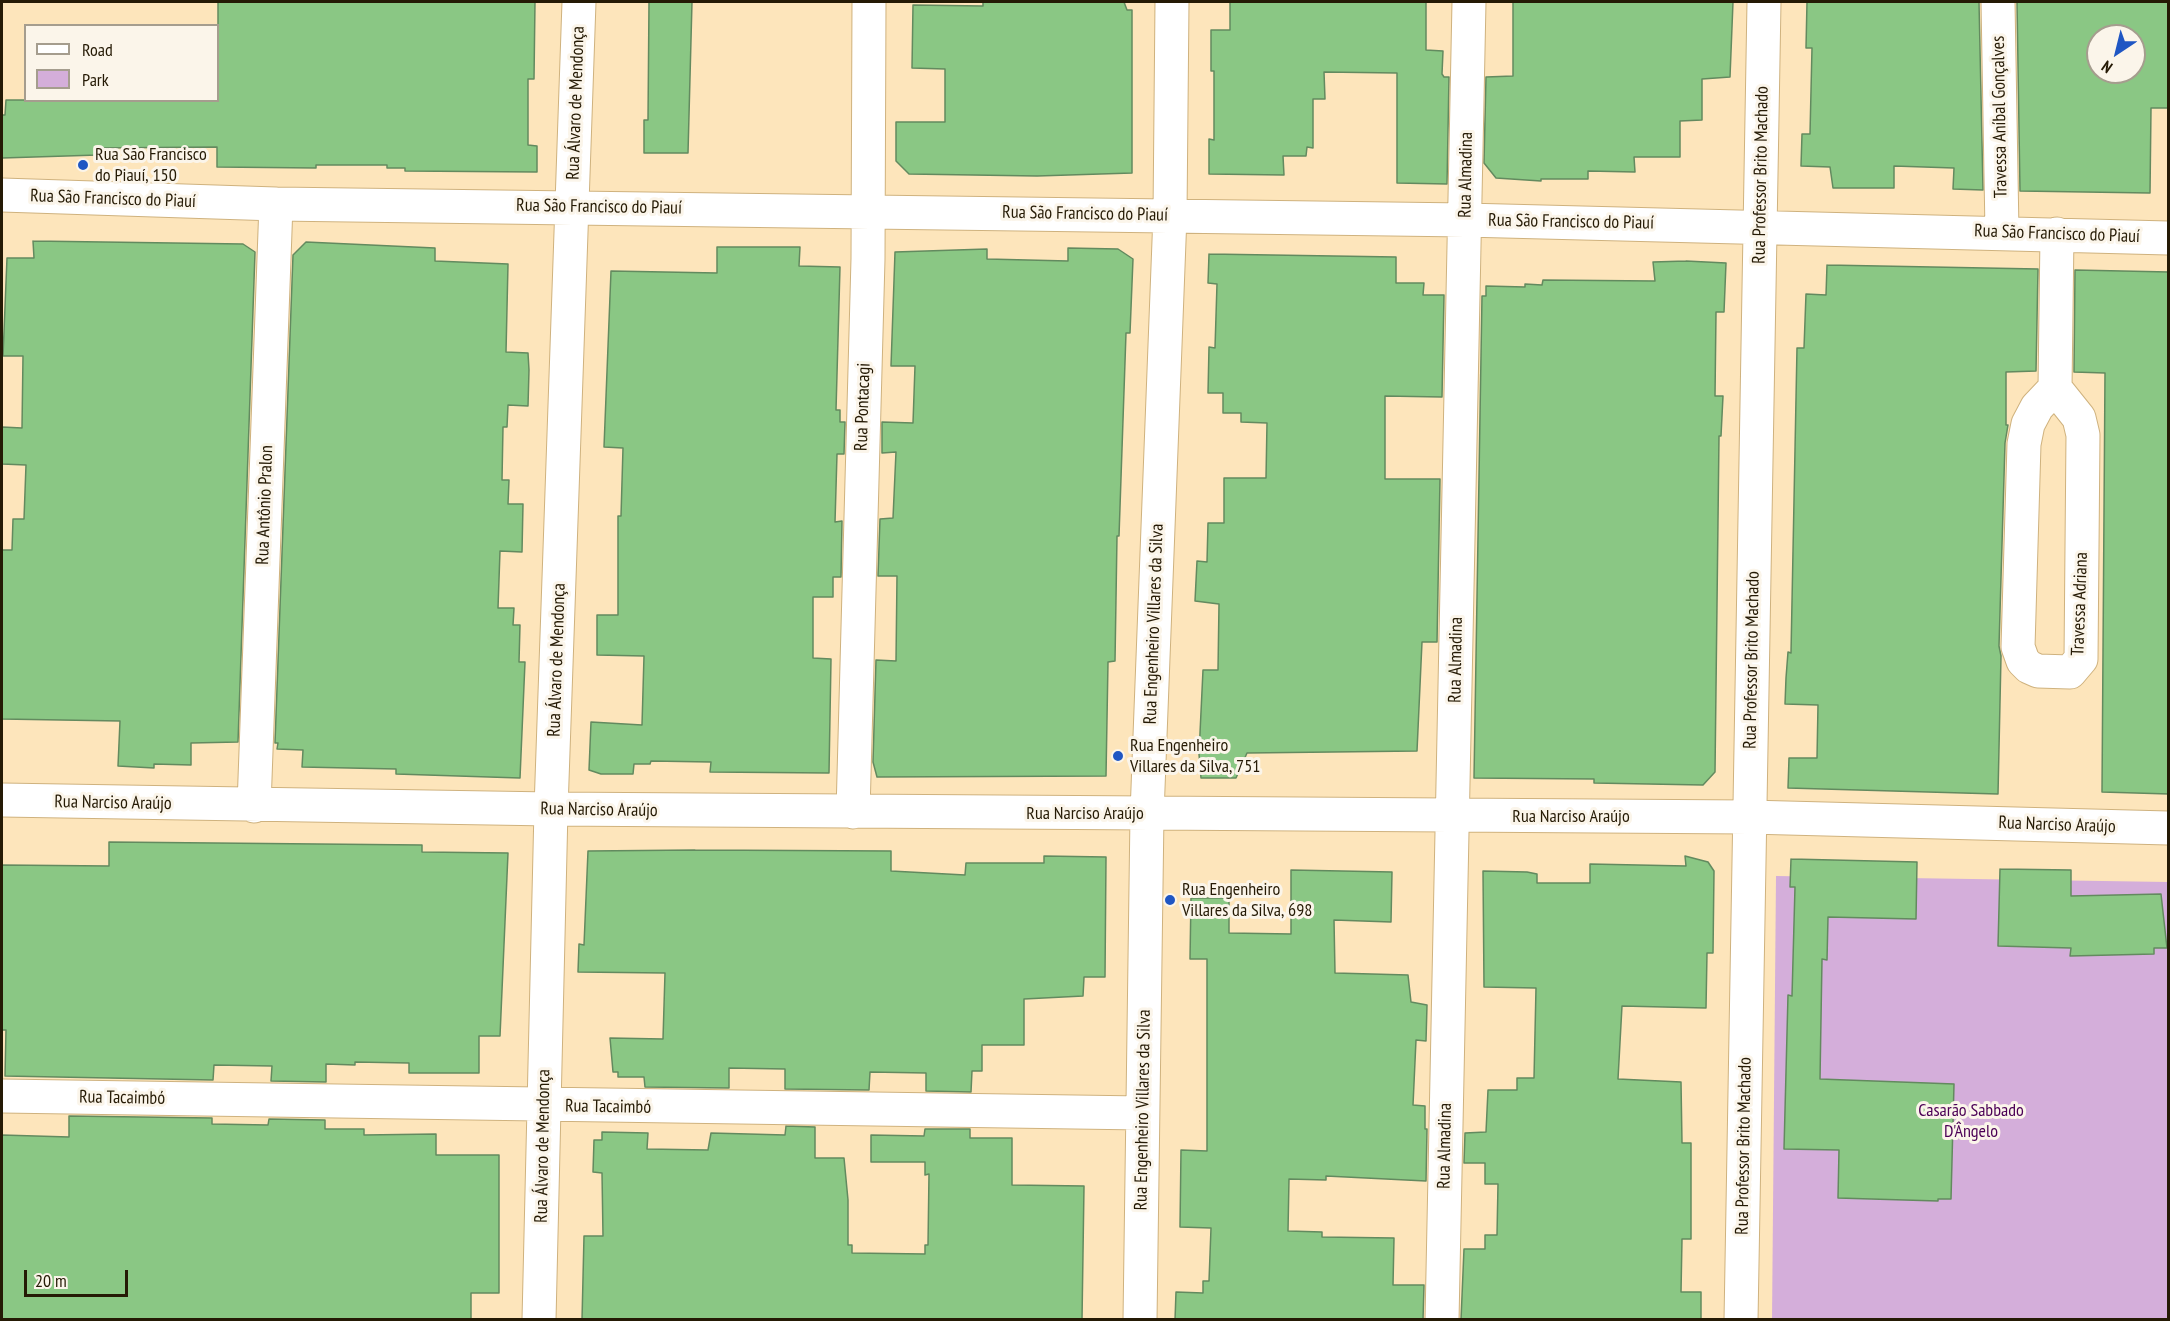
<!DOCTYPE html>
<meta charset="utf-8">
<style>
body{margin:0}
#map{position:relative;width:2170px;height:1321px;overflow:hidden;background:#fde5bb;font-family:"PT Sans Narrow",sans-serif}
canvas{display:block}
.frame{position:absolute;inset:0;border:3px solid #251a05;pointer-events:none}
.legend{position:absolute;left:24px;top:24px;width:195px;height:78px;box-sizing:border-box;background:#fbf5ea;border:2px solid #a59d8e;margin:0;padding:8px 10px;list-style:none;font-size:18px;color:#251a05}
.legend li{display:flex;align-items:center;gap:12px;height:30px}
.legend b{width:30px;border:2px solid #a59d8e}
.north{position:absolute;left:2086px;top:24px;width:60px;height:60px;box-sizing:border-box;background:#fbf5ea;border:2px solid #a59d8e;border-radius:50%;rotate:215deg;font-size:16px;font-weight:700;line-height:24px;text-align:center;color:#251a05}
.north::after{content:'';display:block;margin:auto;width:21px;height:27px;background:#1f56c3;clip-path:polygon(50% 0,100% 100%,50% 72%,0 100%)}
.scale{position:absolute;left:24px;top:1270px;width:104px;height:27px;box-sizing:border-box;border:3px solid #251a05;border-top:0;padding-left:8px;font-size:18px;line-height:21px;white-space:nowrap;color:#251a05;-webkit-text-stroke:4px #fbf5ea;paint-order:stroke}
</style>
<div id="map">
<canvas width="2170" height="1321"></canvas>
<div class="frame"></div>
<ul class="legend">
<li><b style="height:8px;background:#fff"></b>Road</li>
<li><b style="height:16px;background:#d4aeda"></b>Park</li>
</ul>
<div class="north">N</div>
<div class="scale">20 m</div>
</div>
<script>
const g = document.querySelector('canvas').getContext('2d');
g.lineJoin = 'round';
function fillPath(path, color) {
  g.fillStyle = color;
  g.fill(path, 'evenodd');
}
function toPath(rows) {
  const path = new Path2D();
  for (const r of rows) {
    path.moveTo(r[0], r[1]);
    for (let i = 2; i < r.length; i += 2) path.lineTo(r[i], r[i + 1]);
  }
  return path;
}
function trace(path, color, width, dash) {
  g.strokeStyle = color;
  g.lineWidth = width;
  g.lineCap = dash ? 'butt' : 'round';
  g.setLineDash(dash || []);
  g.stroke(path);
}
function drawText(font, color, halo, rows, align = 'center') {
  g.font = font + ' "PT Sans Narrow",sans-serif';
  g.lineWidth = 6;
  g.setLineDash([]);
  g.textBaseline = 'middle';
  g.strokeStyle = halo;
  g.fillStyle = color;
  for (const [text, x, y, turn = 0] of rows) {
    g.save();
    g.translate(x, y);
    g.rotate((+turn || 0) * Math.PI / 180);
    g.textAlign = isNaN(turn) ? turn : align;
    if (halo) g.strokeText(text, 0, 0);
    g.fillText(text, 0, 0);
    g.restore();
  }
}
const green = toPath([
 [1776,876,2168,882,2168,1319,1772,1320]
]);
const building = toPath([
 [218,2,535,2,534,79,528,79,528,145,537,146,537,172,405,171,405,168,387,168,387,165,316,165,316,168,217,167,217,147,98,148,98,155,2,158,2,115,5,115,6,100,218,100,218,2],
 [649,2,692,2,688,153,644,153,644,120,648,120,649,2],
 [983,2,1124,2,1127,10,1132,10,1132,173,1037,176,909,174,896,161,896,122,945,122,945,69,912,68,913,5,983,6,983,2],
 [1230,2,1426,2,1426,50,1443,51,1442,74,1444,77,1449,77,1447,184,1397,183,1397,73,1324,72,1325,99,1313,99,1313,148,1307,147,1306,156,1283,156,1284,175,1209,174,1209,139,1214,140,1214,71,1211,71,1211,30,1230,30,1230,2],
 [1513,2,1733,2,1730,77,1702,79,1702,120,1680,121,1680,157,1634,157,1635,172,1588,171,1588,179,1541,179,1541,181,1496,178,1484,163,1486,77,1513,76,1513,2],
 [1807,2,1979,2,1983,190,1953,189,1954,168,1894,166,1894,188,1833,188,1830,167,1801,166,1802,134,1810,134,1812,48,1806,48,1807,2],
 [2017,2,2169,2,2169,108,2151,108,2150,193,2020,191,2017,2],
 [2098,36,2134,36,2134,72,2098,72,2098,36],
 [33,241,243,244,255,252,238,742,191,743,191,765,154,764,154,768,118,766,120,721,2,719,2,550,12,550,13,519,24,519,26,465,2,464,2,427,22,428,23,356,3,356,7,258,34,258,33,241],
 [306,242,435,248,435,261,508,264,506,352,528,353,529,370,528,406,508,405,507,427,503,427,502,480,509,480,508,504,523,504,522,552,500,551,498,608,514,608,513,625,520,625,519,662,525,662,520,778,396,774,396,769,302,767,303,750,277,749,278,743,275,743,293,255,306,242],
 [717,247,800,247,799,266,840,267,836,410,840,410,840,422,845,422,844,454,837,454,835,522,842,521,841,577,833,577,833,597,813,597,813,658,831,659,829,773,710,772,711,762,651,761,650,764,634,764,633,774,601,774,589,770,591,722,642,725,644,656,597,655,597,615,618,615,618,516,621,516,623,448,604,447,611,271,717,273,717,247],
 [1068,248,1118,249,1133,259,1130,333,1126,333,1119,536,1117,536,1115,661,1108,662,1106,776,877,777,873,762,876,660,896,661,897,576,878,576,880,519,893,518,896,452,882,453,882,422,913,423,915,366,891,366,895,252,987,249,987,259,1068,261,1068,248],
 [1209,254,1396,257,1396,283,1424,283,1423,295,1444,295,1442,397,1385,396,1385,479,1440,479,1437,642,1422,642,1417,751,1247,753,1236,778,1201,778,1199,754,1203,670,1218,670,1219,604,1195,601,1197,561,1207,562,1208,523,1224,523,1224,478,1266,478,1267,423,1241,422,1241,413,1223,413,1223,393,1208,393,1209,347,1215,348,1217,284,1208,283,1209,254],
 [1686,261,1726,263,1724,312,1716,312,1715,396,1723,396,1721,436,1719,436,1715,772,1703,785,1594,783,1594,779,1474,778,1482,296,1486,296,1486,286,1525,287,1525,284,1542,285,1543,280,1655,281,1653,262,1686,261],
 [1827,265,2038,269,2036,371,2006,372,2006,425,2008,425,2005,443,1999,646,2001,656,1998,794,1788,788,1789,758,1817,758,1818,705,1785,704,1786,678,1788,652,1791,653,1797,348,1804,348,1806,294,1826,295,1827,265],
 [2075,270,2169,272,2169,794,2102,792,2105,373,2074,372,2075,270],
 [109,842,422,845,422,852,508,853,500,1036,479,1036,479,1073,409,1073,409,1063,355,1062,355,1065,326,1064,326,1082,271,1081,272,1066,214,1065,213,1080,5,1076,6,1030,2,1030,2,865,109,866,109,842],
 [695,850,891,851,891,871,965,875,966,863,1044,863,1044,856,1106,857,1105,977,1084,977,1083,996,1024,999,1024,1045,982,1045,982,1071,972,1071,971,1092,926,1091,926,1073,870,1072,869,1090,785,1089,785,1069,729,1068,729,1088,645,1087,644,1077,618,1077,618,1072,613,1072,610,1038,663,1039,665,973,578,972,579,944,584,945,588,851,695,850],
 [1685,856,1708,862,1714,871,1713,953,1707,953,1706,1008,1622,1006,1618,1079,1681,1082,1682,1143,1691,1143,1691,1239,1682,1239,1681,1292,1701,1292,1701,1320,1461,1320,1464,1249,1485,1249,1485,1235,1497,1235,1498,1184,1485,1184,1485,1163,1464,1163,1465,1133,1486,1132,1488,1090,1517,1090,1517,1078,1534,1078,1536,988,1484,987,1483,871,1527,872,1537,874,1537,883,1590,883,1590,864,1686,866,1685,856],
 [1791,859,1917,862,1916,919,1828,917,1827,960,1822,959,1820,1079,1954,1084,1951,1199,1938,1199,1938,1201,1838,1198,1839,1150,1784,1149,1788,995,1792,996,1795,887,1790,887,1791,859],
 [2000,869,2071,870,2071,896,2161,894,2167,948,2154,948,2154,954,2070,956,2071,948,1998,946,2000,869],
 [1291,870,1392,872,1391,922,1334,920,1335,973,1408,975,1411,1002,1427,1005,1426,1041,1416,1040,1413,1105,1425,1106,1425,1129,1427,1129,1426,1181,1326,1176,1326,1180,1289,1179,1288,1231,1322,1232,1322,1237,1394,1238,1393,1285,1424,1285,1423,1320,1175,1320,1176,1292,1203,1293,1203,1281,1209,1281,1211,1228,1180,1227,1181,1150,1207,1151,1207,959,1190,959,1191,898,1229,898,1229,933,1291,934,1291,870],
 [69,1116,212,1118,212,1124,268,1125,269,1119,325,1120,325,1129,364,1129,364,1135,436,1134,436,1155,499,1155,499,1293,471,1293,471,1320,2,1320,2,1135,69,1137,69,1116],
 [786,1126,815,1127,815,1158,844,1158,848,1200,848,1245,852,1245,852,1253,925,1254,925,1245,928,1245,929,1174,925,1175,925,1162,871,1162,871,1135,924,1136,925,1129,970,1129,970,1138,1012,1138,1012,1185,1084,1186,1082,1320,582,1320,584,1236,603,1236,602,1173,593,1172,594,1140,602,1140,602,1132,648,1133,647,1149,708,1150,711,1133,785,1135,786,1126]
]);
const minor = toPath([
 [1998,2,2002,232],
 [2,195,276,204,1465,220,2168,238],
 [2055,388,2037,407,2028,424,2024,444,2018,647,2023,661,2029,667,2038,671,2070,672,2081,659,2083,435,2079,418,2055,388,2057,234],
 [2,800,551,809,1749,817,2168,828],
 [254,806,276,204],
 [853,812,868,259,869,2],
 [2,1096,1142,1113],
 [539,1320,551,809,579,2],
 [1140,1320,1147,814,1170,215,1172,2],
 [1442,1320,1469,2],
 [1741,1320,1764,2]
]);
const markers = [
 [83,165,6,"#1f56c3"],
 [1118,756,6,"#1f56c3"],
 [1170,900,6,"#1f56c3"]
];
const streetNames = [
 ["Rua Álvaro de Mendonça",576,103,-88],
 ["Travessa Aníbal Gonçalves",2000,117,-91],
 ["Rua Almadina",1466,175,-89],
 ["Rua Professor Brito Machado",1761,175,-89],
 ["Rua São Francisco do Piauí",113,199,2],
 ["Rua São Francisco do Piauí",599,207,1],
 ["Rua São Francisco do Piauí",1085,214,1],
 ["Rua São Francisco do Piauí",1571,222,1],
 ["Rua São Francisco do Piauí",2057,234,2],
 ["Rua Pontacagi",863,407,-88],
 ["Rua Antônio Pralon",265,505,-88],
 ["Travessa Adriana",2080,604,-88],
 ["Rua Engenheiro Villares da Silva",1154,624,-88],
 ["Rua Álvaro de Mendonça",557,660,-88],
 ["Rua Almadina",1456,660,-89],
 ["Rua Professor Brito Machado",1752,660,-89],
 ["Rua Narciso Araújo",113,803,1],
 ["Rua Narciso Araújo",599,810,1],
 ["Rua Narciso Araújo",1085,814],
 ["Rua Narciso Araújo",1571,817],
 ["Rua Narciso Araújo",2057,825,2],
 ["Rua Tacaimbó",122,1098,1],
 ["Rua Tacaimbó",608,1107,1],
 ["Rua Engenheiro Villares da Silva",1143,1110,-89],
 ["Rua Álvaro de Mendonça",543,1146,-89],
 ["Rua Almadina",1445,1146,-89],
 ["Rua Professor Brito Machado",1744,1146,-89]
];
const poiNames = [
 ["Rua São Francisco",95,155],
 ["do Piauí, 150",95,176],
 ["Rua Engenheiro",1130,746],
 ["Villares da Silva, 751",1130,767],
 ["Rua Engenheiro",1182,890],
 ["Villares da Silva, 698",1182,911]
];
const parkNames = [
 ["Casarão Sabbado",1971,1111],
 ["D'Ângelo",1971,1132]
];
fillPath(green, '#d4aeda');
fillPath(building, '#8ac784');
trace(building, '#638a5f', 1.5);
trace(minor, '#cfb27e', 35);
trace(minor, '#fff', 33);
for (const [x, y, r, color] of markers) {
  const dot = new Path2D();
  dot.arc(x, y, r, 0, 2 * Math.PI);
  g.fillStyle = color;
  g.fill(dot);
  trace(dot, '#fbf5ea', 2);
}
drawText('18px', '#251a05', '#fbf5ea', streetNames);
drawText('18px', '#251a05', '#fbf5ea', poiNames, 'left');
drawText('18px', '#4b0055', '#fbf5ea', parkNames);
</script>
